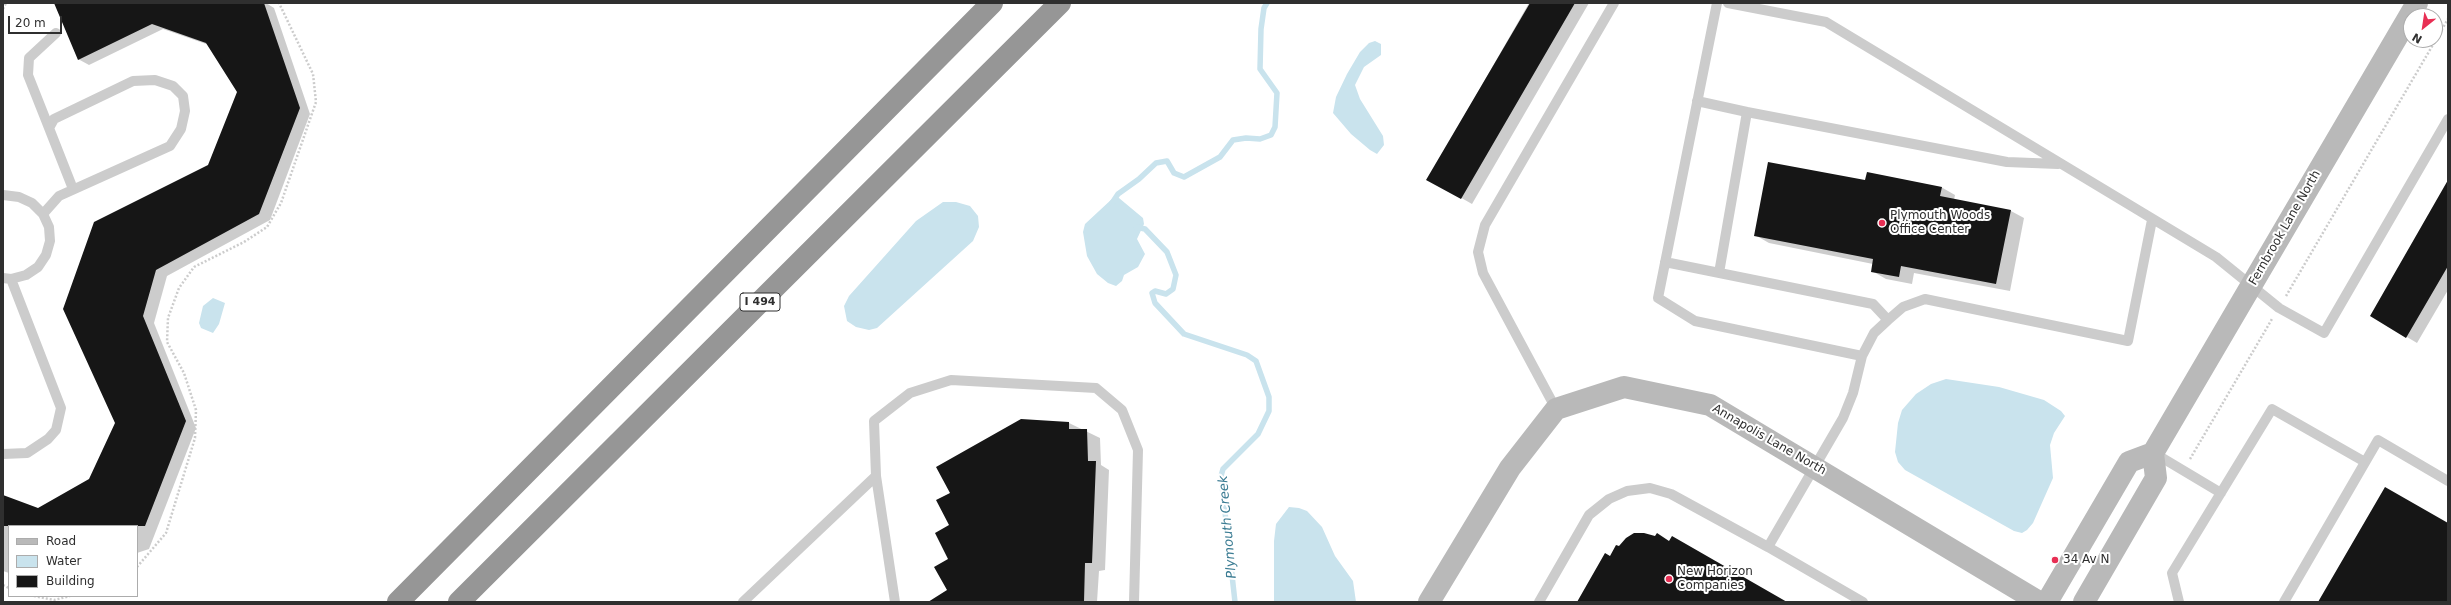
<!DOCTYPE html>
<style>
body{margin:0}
#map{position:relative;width:2451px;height:605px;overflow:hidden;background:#fff;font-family:"DejaVu Sans",sans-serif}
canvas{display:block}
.frame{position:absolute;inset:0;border:4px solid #2f2f2f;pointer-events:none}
.legend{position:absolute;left:8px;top:525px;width:130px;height:72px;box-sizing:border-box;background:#fff;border:1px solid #acacac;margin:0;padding:5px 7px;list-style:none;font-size:12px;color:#2f2f2f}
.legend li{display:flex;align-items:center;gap:8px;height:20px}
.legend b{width:20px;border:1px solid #acacac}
.north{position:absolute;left:2403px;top:8px;width:40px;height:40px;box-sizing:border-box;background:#fff;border:1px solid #acacac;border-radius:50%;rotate:210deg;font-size:11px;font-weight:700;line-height:16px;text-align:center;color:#2f2f2f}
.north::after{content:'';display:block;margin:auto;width:14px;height:18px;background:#e82f54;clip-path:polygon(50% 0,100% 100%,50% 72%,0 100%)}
.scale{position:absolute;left:8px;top:16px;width:54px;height:18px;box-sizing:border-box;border:2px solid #2f2f2f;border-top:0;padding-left:5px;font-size:12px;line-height:14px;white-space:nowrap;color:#2f2f2f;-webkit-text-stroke:3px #fff;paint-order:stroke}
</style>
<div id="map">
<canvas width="2451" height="605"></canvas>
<div class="frame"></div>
<ul class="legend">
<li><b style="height:5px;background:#b9b9b9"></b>Road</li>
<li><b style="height:11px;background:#c9e3ed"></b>Water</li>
<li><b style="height:11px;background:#161616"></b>Building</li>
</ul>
<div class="north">N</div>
<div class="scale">20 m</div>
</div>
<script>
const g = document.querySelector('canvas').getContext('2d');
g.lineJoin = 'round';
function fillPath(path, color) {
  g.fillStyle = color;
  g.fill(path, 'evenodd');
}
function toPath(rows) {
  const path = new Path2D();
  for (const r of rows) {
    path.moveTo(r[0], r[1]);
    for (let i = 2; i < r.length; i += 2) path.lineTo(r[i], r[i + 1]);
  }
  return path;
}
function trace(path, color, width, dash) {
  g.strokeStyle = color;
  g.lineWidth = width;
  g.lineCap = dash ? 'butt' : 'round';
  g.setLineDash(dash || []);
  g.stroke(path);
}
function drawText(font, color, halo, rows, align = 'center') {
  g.font = font + ' "DejaVu Sans",sans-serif';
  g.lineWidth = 4;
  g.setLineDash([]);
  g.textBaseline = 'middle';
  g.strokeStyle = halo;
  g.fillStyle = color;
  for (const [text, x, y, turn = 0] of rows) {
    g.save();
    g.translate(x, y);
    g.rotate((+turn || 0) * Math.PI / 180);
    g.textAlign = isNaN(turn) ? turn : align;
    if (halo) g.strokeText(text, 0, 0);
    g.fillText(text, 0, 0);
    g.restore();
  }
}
const water = toPath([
 [1375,41,1381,44,1381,55,1364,67,1355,85,1360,99,1383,136,1384,145,1377,154,1370,150,1351,134,1333,113,1336,97,1347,74,1360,52,1369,43],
 [1113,198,1119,198,1143,218,1144,224,1137,239,1145,254,1138,267,1124,275,1122,281,1116,286,1108,283,1097,274,1087,256,1083,232,1085,224],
 [943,202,956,202,970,206,978,216,979,227,973,241,877,328,869,330,856,327,847,321,844,306,849,296,916,221],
 [213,298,225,303,219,324,213,333,201,328,199,323,203,306],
 [1946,379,1999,387,2044,400,2061,411,2065,416,2054,433,2050,445,2053,478,2033,523,2027,530,2022,533,2014,531,1905,470,1898,462,1895,452,1898,423,1902,410,1916,394,1931,384],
 [1289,507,1299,508,1307,511,1322,527,1335,556,1353,581,1356,602,1274,602,1274,541,1276,524]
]);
const shadow = toPath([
 [55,3,266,3,274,8,310,114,270,220,167,276,154,323,196,428,149,549,137,553,137,526,9,526,9,573,3,571,3,496,38,509,90,480,116,423,64,309,209,165,238,92,209,45,163,29,89,65,78,59],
 [1529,3,1589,3,1472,204,1428,179],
 [1866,181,1941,187,1955,195,1954,200,2011,211,2024,218,2010,291,1914,273,1912,284,1886,279,1872,271,1873,264,1769,243,1755,235],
 [2448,183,2448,290,2417,343,2372,316],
 [1069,423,1100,438,1101,465,1109,470,1105,570,1099,571,1097,602,936,602,948,591,950,526]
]);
const stream = toPath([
 [1112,203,1118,194,1139,179,1156,163,1167,161,1174,173,1184,177,1220,157,1233,140,1246,138,1260,139,1271,135,1275,127,1277,93,1260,69,1261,29,1264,8,1267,3],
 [1136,227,1145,229,1167,252,1176,275,1173,289,1166,294,1155,291,1152,293,1155,303,1184,334,1247,355,1256,361,1269,397,1269,411,1258,434,1223,469,1221,476,1235,602]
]);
const building = toPath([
 [54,3,264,3,300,108,259,214,156,270,143,316,186,421,145,526,3,526,3,495,38,508,89,479,115,423,63,309,94,222,208,165,237,92,206,43,152,24,78,60],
 [1530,3,1575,3,1461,199,1426,180],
 [1768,162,1865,180,1867,172,1942,187,1940,196,2011,210,1996,284,1901,266,1899,277,1871,272,1873,259,1754,236],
 [2448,180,2448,266,2406,338,2370,316],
 [1021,419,1069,422,1069,429,1087,429,1088,461,1096,461,1092,563,1085,563,1084,602,928,602,947,590,934,567,948,559,935,533,949,525,936,500,950,493,936,467],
 [2385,487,2448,523,2448,602,2318,602],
 [1634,533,1644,533,1655,536,1657,533,1669,541,1672,536,1787,602,1577,602,1605,553,1610,556,1616,545,1619,546,1626,538]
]);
const path = toPath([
 [3,9,6,3],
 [2286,296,2448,19],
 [2190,459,2272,319],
 [137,567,166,533,195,438,196,410,184,373,167,342,168,318,179,288,194,267,244,242,267,227,281,203,316,102,313,74,279,3],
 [3,585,9,588],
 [34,596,54,600,70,596]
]);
const lane = toPath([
 [1717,3,1658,298,1695,321,1862,356,1853,393,1843,418,1768,547,1863,602],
 [1728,3,1826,22,2216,257,2279,308,2324,333,2448,119],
 [1697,101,1747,112,1719,273],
 [1747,112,2007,162,2058,164],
 [49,128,28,75,29,58,56,33],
 [3,195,19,197,32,203,43,214,49,227,50,241,46,255,38,267,26,275,11,279,3,278],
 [43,214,59,196,170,146,181,129,185,111,183,96,173,86,155,80,133,81,54,119,49,128,73,189],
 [1665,262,1873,304,1888,320],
 [1862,356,1874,333,1888,320,1903,307,1925,299,2128,341,2152,220],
 [1556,409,1483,273,1478,252,1485,225,1614,3],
 [2154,453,2221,493],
 [3,454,27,453,48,439,56,430,61,408,11,279],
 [876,476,895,602],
 [743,602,876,476,874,421,910,393,951,380,1096,388,1122,410,1138,450,1134,602],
 [1539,602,1589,515,1609,499,1627,491,1650,488,1671,494,1768,547],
 [2179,602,2172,573,2272,409,2365,462],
 [2284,602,2378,440,2448,481]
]);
const secondary = toPath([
 [1429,602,1510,468,1556,409,1624,387,1710,405,2039,602],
 [2047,602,2129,462,2153,453],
 [2084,602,2156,478,2153,453,2417,3]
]);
const highway = toPath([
 [398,602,992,3],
 [459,602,1060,3]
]);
const markers = [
 [1882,223,4,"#e82f54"],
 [2055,560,4,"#e82f54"],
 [1669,579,4,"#e82f54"]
];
const shields = [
 [760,302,40]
];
const shieldNames = [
 ["I 494",760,302]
];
const poiNames = [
 ["Plymouth Woods",1890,216],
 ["Office Center",1890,230],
 ["34 Av N",2063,560],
 ["New Horizon",1677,572],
 ["Companies",1677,586]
];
const streetNames = [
 ["Fernbrook Lane North",2285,228,-60],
 ["Annapolis Lane North",1769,440,30]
];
const waterNames = [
 ["Plymouth Creek",1228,527,-95]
];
fillPath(water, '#c9e3ed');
fillPath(shadow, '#0003');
trace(stream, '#c9e3ed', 5.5);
fillPath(building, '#161616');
trace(path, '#ccc', 2.5, [2, 2]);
trace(lane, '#ccc', 10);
trace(secondary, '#b9b9b9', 22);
trace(highway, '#969696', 22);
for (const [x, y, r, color] of markers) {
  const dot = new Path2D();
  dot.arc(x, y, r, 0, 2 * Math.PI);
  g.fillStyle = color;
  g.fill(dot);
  trace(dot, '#fff', 1.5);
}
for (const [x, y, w] of shields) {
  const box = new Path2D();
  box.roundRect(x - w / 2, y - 9, w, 18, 3);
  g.fillStyle = '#fff';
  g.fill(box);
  trace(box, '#2f2f2f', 1);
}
drawText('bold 11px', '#2f2f2f', null, shieldNames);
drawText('12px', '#2f2f2f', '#fff', poiNames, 'left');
drawText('12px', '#2f2f2f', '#fff', streetNames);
drawText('italic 13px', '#3b7c93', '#fff', waterNames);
</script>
